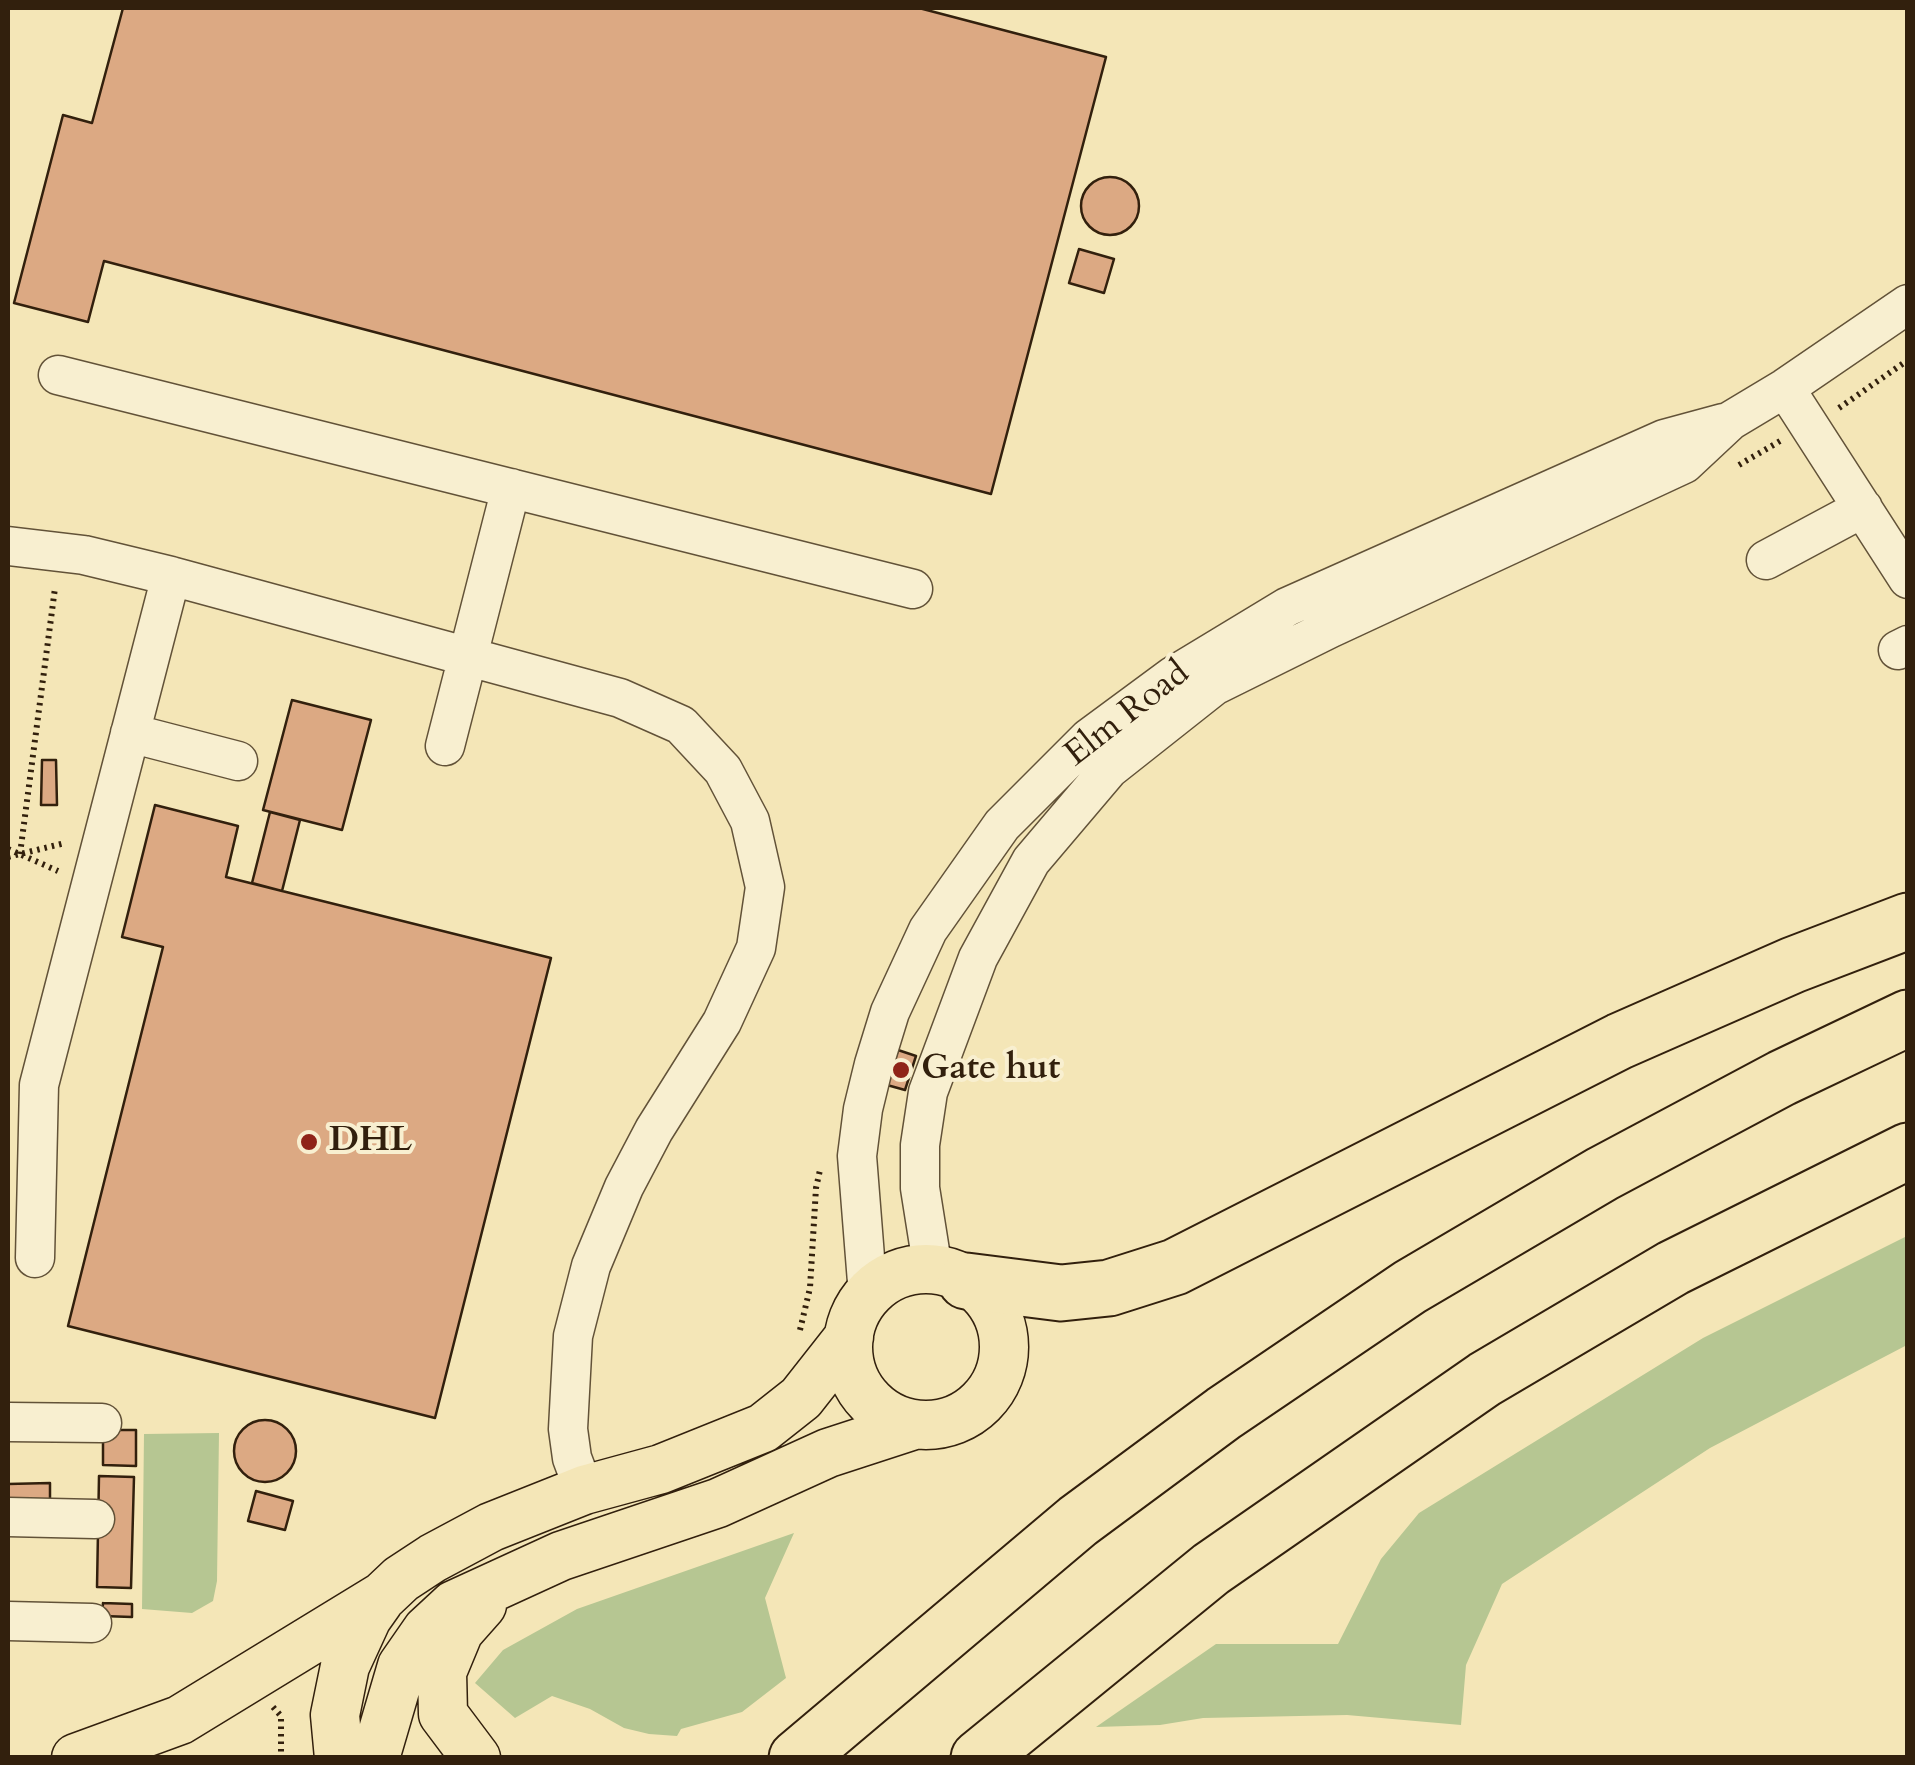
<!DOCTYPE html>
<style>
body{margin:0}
#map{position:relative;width:1915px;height:1765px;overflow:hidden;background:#f4e6b7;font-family:Cardo,serif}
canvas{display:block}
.frame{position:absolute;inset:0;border:10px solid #32200d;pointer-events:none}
</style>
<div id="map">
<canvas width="1915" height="1765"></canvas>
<div class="frame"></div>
</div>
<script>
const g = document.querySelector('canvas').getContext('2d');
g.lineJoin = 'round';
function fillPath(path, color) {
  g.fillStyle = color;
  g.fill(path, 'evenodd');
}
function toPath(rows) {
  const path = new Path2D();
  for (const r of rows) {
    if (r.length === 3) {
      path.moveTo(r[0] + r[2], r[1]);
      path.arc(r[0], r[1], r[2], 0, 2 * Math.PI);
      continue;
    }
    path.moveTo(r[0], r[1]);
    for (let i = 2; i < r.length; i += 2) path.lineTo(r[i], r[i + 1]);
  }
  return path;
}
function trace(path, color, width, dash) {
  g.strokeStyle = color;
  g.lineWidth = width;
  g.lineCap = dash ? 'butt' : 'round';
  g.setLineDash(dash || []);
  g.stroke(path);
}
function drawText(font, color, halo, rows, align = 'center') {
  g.font = font + ' Cardo,serif';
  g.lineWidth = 8;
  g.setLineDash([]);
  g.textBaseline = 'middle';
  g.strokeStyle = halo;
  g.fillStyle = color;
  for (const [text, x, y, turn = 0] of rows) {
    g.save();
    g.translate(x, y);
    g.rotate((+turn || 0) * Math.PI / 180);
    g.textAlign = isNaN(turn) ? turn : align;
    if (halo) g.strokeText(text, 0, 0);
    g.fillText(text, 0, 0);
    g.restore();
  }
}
const green = toPath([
 [1907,1236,1907,1345,1710,1448,1502,1584,1466,1665,1461,1725,1347,1715,1203,1718,1160,1725,1096,1727,1216,1644,1338,1644,1381,1559,1419,1513,1703,1338],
 [219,1433,217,1581,213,1601,192,1613,142,1609,144,1434],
 [794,1533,765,1598,786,1678,742,1712,681,1729,677,1736,649,1734,624,1728,590,1709,552,1696,515,1718,475,1683,503,1650,577,1609]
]);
const building = toPath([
 [123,8,919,8,1106,57,991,494,104,261,88,322,14,303,63,115,92,123,123,8],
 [1110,206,29],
 [1079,249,1114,259,1104,293,1069,283,1079,249],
 [292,700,371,720,342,830,263,810,292,700],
 [42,760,56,760,57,805,41,805,42,760],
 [155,805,238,826,226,877,551,958,435,1418,68,1326,163,947,122,937,155,805],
 [270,812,300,820,282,891,252,883,270,812],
 [898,1050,916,1056,905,1090,887,1085,898,1050],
 [265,1451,31],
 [103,1430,136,1430,136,1466,103,1465,103,1430],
 [99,1476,134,1477,131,1588,97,1587,99,1476],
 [50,1483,50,1502,8,1502,8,1484,50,1483],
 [256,1491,293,1501,285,1530,248,1521,256,1491],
 [103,1603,132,1604,132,1617,102,1616,103,1603]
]);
const path = toPath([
 [1839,408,1908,360],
 [1739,465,1780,441],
 [8,849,58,871],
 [20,854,55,588],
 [8,857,65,843],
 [800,1330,810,1288,816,1188,820,1170],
 [273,1707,281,1716,281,1758]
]);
const minor = toPath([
 [58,375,913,589],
 [1785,388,1908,579],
 [8,546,84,555,171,576,620,698,681,725,723,770,750,821,765,887,756,948,722,1022,654,1130,624,1187,591,1266,573,1336,568,1429,572,1458,584,1490],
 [1766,560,1863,508],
 [1898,650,1908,645],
 [130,733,238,761],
 [445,746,511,488],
 [35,1258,39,1085,171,576],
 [933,1270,920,1188,920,1145,928,1092,978,958,1031,861,1109,769,1214,686,1331,628,1684,464,1730,421,1785,388,1908,304],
 [868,1295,857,1156,863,1109,874,1064,890,1012,928,930,1002,825,1089,738,1173,676,1287,607,1664,439,1723,423],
 [8,1422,102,1423],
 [8,1517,95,1519],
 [8,1621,92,1623]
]);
const major = toPath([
 [926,1347,78],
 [76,1758,180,1720,383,1596,401,1579,433,1558,491,1527,584,1490,661,1469,763,1428,801,1398,849,1337],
 [339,1758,335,1715,345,1666,367,1618,379,1601],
 [375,1758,402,1666,427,1630,454,1605,561,1556,718,1503,828,1453,914,1425],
 [476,1758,443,1714,442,1672,459,1631,482,1605]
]);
const highway = toPath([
 [966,1281,1061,1293,1109,1288,1175,1267,1620,1041,1793,965,1908,921],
 [797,1758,1078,1521,1224,1413,1410,1287,1602,1174,1782,1078,1908,1018],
 [979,1758,1211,1569,1485,1379,1673,1268,1908,1151]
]);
const markers = [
 [901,1070,10,"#8f2418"],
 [309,1142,10,"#8f2418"]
];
const streetNames = [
 ["Elm Road",1128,715,-38]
];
const poiNames = [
 ["Gate hut",921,1070],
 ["DHL",329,1142]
];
fillPath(green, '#b6c692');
fillPath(building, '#dca983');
trace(building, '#32200d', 2.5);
trace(minor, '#625238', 41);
trace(major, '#32200d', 51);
trace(highway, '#32200d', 59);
trace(path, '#32200d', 6, [2.5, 5]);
trace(minor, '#f8efd0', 38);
trace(major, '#f4e6b7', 48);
trace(highway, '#f4e6b7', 55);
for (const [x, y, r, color] of markers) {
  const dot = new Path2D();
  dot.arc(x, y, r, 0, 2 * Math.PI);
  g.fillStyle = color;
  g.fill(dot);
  trace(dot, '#f8efd0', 4);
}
drawText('35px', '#32200d', '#f8efd0', streetNames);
drawText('bold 35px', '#32200d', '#f8efd0', poiNames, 'left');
</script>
